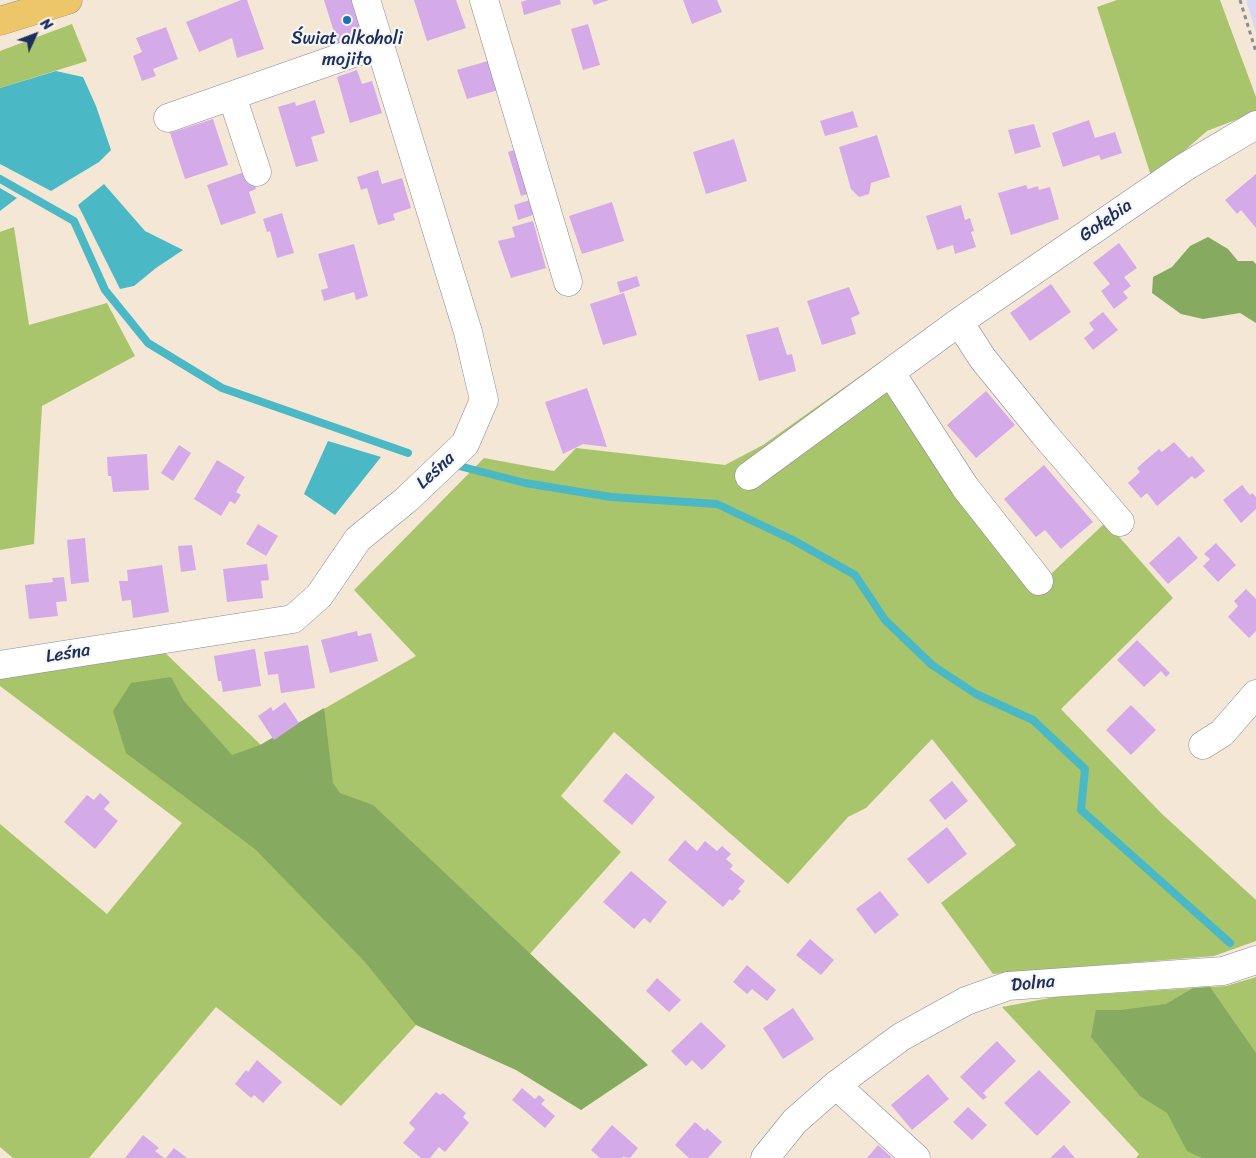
<!DOCTYPE html>
<meta charset="utf-8">
<style>
body{margin:0}
#map{position:relative;width:1256px;height:1158px;overflow:hidden;background:#f5e7d6;font-family:Sriracha,sans-serif}
canvas{display:block}
.north{position:absolute;left:10px;top:10px;width:50px;height:50px;-webkit-text-stroke:4px #f6f6f2;paint-order:stroke;rotate:47deg;font-size:14px;font-weight:700;line-height:20px;text-align:center;color:#1b2f5e}
.north::after{content:'';display:block;margin:auto;width:18px;height:22px;background:#1b2f5e;clip-path:polygon(50% 0,100% 100%,50% 72%,0 100%)}
</style>
<div id="map">
<canvas width="1256" height="1158"></canvas>
<div class="north">N</div>
</div>
<script>
const g = document.querySelector('canvas').getContext('2d');
g.lineJoin = 'round';
function fillPath(path, color) {
  g.fillStyle = color;
  g.fill(path, 'evenodd');
}
function toPath(rows) {
  const path = new Path2D();
  for (const r of rows) {
    path.moveTo(r[0], r[1]);
    for (let i = 2; i < r.length; i += 2) path.lineTo(r[i], r[i + 1]);
  }
  return path;
}
function trace(path, color, width, dash) {
  g.strokeStyle = color;
  g.lineWidth = width;
  g.lineCap = dash ? 'butt' : 'round';
  g.setLineDash(dash || []);
  g.stroke(path);
}
function drawText(font, color, halo, rows, align = 'center') {
  g.font = font + ' Sriracha,sans-serif';
  g.lineWidth = 4.5;
  g.setLineDash([]);
  g.textBaseline = 'middle';
  g.strokeStyle = halo;
  g.fillStyle = color;
  for (const [text, x, y, turn = 0] of rows) {
    g.save();
    g.translate(x, y);
    g.rotate((+turn || 0) * Math.PI / 180);
    g.textAlign = isNaN(turn) ? turn : align;
    if (halo) g.strokeText(text, 0, 0);
    g.fillText(text, 0, 0);
    g.restore();
  }
}
const built = toPath([
 [1246,0,1256,0,1256,33]
]);
const green = toPath([
 [1117,0,1220,0,1256,97,1256,112,1207,131,1152,179,1097,7],
 [72,24,87,61,0,88,0,51],
 [14,227,29,325,107,303,135,356,42,406,34,544,0,550,0,232],
 [880,362,935,465,1036,588,1106,522,1173,598,1061,709,1161,813,1256,900,1256,941,1214,956,993,974,941,903,1016,845,932,739,866,808,848,817,788,884,614,732,561,796,621,852,529,955,416,1025,341,1106,216,1007,89,1158,13,1158,0,1147,0,824,107,914,182,823,0,686,0,679,159,647,261,745,416,656,354,590,484,458,554,471,576,448,725,465,763,445],
 [1256,977,1256,1158,1136,1158,1139,1154,1002,1007,1055,997,1226,986]
]);
const forest = toPath([
 [1208,237,1228,249,1238,261,1253,261,1256,264,1256,323,1240,313,1203,319,1181,314,1152,293,1153,277,1172,267,1190,246],
 [171,677,184,701,232,755,260,745,324,708,333,783,340,793,373,805,648,1065,581,1110,516,1070,416,1025,365,962,255,849,126,753,113,711,131,683],
 [1210,987,1256,1053,1256,1158,1202,1158,1187,1151,1167,1113,1140,1096,1091,1037,1096,1010,1121,1010,1166,1004,1193,988]
]);
const water = toPath([
 [56,71,83,77,96,106,111,150,99,162,51,191,0,164,0,88],
 [104,184,145,231,183,250,156,268,134,286,120,289,78,205],
 [0,188,17,198,0,211],
 [328,441,381,457,335,515,304,494]
]);
const stream = toPath([
 [0,179,74,221,105,290,148,343,222,388,408,453],
 [455,465,525,483,611,497,717,504,793,540,855,575,885,620,932,665,976,694,1033,720,1085,769,1081,810,1230,943]
]);
const building = toPath([
 [241,0,247,0,264,49,237,58,232,38,199,52,186,22],
 [324,0,357,0,371,41,340,51],
 [414,0,456,0,466,28,427,41],
 [527,0,560,0,561,4,524,15,521,2],
 [592,0,609,0,594,5],
 [683,0,717,0,722,12,692,24],
 [588,24,600,65,583,70,571,29],
 [166,27,178,59,153,69,156,76,142,81,133,56,142,52,136,38],
 [491,60,502,89,467,99,457,70],
 [357,70,362,84,372,81,382,113,350,123,337,77],
 [315,100,325,133,311,137,318,161,296,167,278,107,295,102,296,106],
 [853,111,858,127,825,136,820,121],
 [213,119,228,165,185,179,170,133],
 [1089,120,1095,138,1115,132,1122,153,1101,160,1099,155,1063,167,1052,133],
 [1034,124,1041,147,1015,154,1008,130],
 [877,135,890,177,871,183,869,194,859,197,851,189,839,147],
 [734,139,747,181,706,194,693,152],
 [524,147,537,191,521,196,508,152],
 [250,170,256,189,249,192,256,213,221,225,207,185],
 [378,170,382,184,402,178,411,208,393,214,395,220,378,225,367,188,361,190,357,177],
 [1256,174,1256,228,1241,210,1237,214,1225,200],
 [1026,185,1028,189,1038,186,1039,190,1050,187,1059,219,1011,235,998,193],
 [542,196,549,216,534,220,533,215,518,220,514,205],
 [612,202,624,241,582,254,569,216],
 [961,205,965,220,970,218,974,231,971,232,976,247,955,254,953,245,937,250,926,216],
 [282,213,294,253,277,258,270,231,267,232,263,219],
 [533,221,546,268,511,278,498,241,515,237,512,227],
 [1119,243,1137,268,1124,277,1131,286,1123,292,1128,298,1114,309,1101,291,1110,284,1093,263],
 [354,244,368,296,356,300,354,292,324,301,321,290,328,288,318,254],
 [637,276,640,286,620,293,617,282],
 [1051,284,1071,312,1030,341,1010,313],
 [849,287,860,314,851,318,856,334,822,345,807,301],
 [624,293,637,335,603,345,590,304],
 [1103,312,1118,330,1093,350,1084,338,1094,330,1089,323],
 [778,327,787,355,792,354,796,371,759,381,746,335],
 [587,388,607,447,583,444,563,454,545,402],
 [986,391,1015,425,976,458,947,425],
 [1174,442,1189,458,1192,456,1205,471,1195,479,1192,476,1157,506,1147,493,1141,498,1128,483,1140,472,1137,468,1159,449,1162,452],
 [179,445,191,453,173,481,161,473],
 [147,454,149,490,113,492,111,476,108,476,107,457],
 [217,460,245,477,236,492,241,495,235,504,230,501,221,516,194,499],
 [1044,465,1093,522,1061,549,1045,530,1036,537,1004,499],
 [1242,485,1250,495,1252,493,1256,497,1256,509,1241,523,1223,500],
 [258,524,278,536,266,556,246,544],
 [1179,536,1198,558,1168,584,1149,563],
 [85,538,89,582,71,584,67,540],
 [1216,543,1236,565,1218,582,1203,566,1210,559,1204,554],
 [192,545,196,570,181,572,178,546],
 [267,564,269,580,261,581,263,598,227,602,223,569],
 [162,565,169,612,133,618,131,600,122,601,119,581,128,581,127,570],
 [64,577,67,601,56,602,58,616,29,619,25,585,53,582,52,578],
 [1246,589,1256,599,1256,631,1249,638,1228,617,1238,606,1234,601],
 [357,631,358,636,371,633,378,661,330,673,321,640],
 [1137,640,1170,673,1166,677,1161,671,1144,687,1117,660],
 [308,645,315,688,281,693,278,674,268,675,264,652],
 [255,649,261,686,223,692,221,681,218,681,214,656],
 [285,702,299,723,274,740,258,716,271,707,273,711],
 [1131,705,1156,730,1131,755,1106,730],
 [626,773,655,797,632,825,603,801],
 [952,781,968,801,945,820,929,800],
 [100,793,110,802,104,809,118,821,95,849,64,822,87,795,94,800],
 [947,827,967,854,928,884,907,859],
 [685,840,697,851,705,841,717,851,722,846,731,854,726,859,733,865,730,869,745,881,738,889,741,891,732,901,730,899,723,907,668,860],
 [631,871,667,902,650,923,644,918,634,929,603,902],
 [880,891,899,915,875,934,856,909],
 [810,939,834,960,821,975,796,955],
 [747,965,776,990,767,1001,752,989,747,994,733,982],
 [657,978,681,1000,669,1012,646,991],
 [793,1008,814,1039,783,1059,763,1028],
 [701,1022,726,1046,702,1070,692,1060,686,1066,671,1051],
 [997,1041,1016,1061,983,1093,987,1097,983,1100,960,1077],
 [257,1060,282,1082,263,1103,254,1095,251,1098,235,1084,246,1070,248,1072],
 [1039,1070,1071,1102,1037,1136,1004,1103],
 [928,1074,949,1099,912,1130,891,1105],
 [522,1088,535,1099,539,1095,545,1100,541,1104,555,1116,545,1128,512,1100],
 [436,1092,440,1095,443,1093,466,1113,463,1117,469,1123,445,1152,439,1147,430,1158,421,1158,403,1143,415,1129,409,1123],
 [968,1107,987,1125,972,1140,953,1122],
 [695,1122,705,1131,707,1128,722,1142,708,1158,689,1158,675,1145],
 [612,1125,638,1148,630,1158,623,1157,622,1158,600,1158,591,1150],
 [143,1135,159,1148,155,1151,164,1158,125,1158],
 [878,1145,888,1154,892,1158,867,1158],
 [1064,1145,1075,1158,1050,1158],
 [174,1148,187,1158,166,1158]
]);
const path = toPath([
 [1240,0,1256,52]
]);
const minor = toPath([
 [484,0,568,282],
 [232,96,257,172],
 [168,118,379,44],
 [959,322,983,359,1044,434,1120,522],
 [891,373,965,487,1039,581],
 [749,476,959,322,1185,167,1256,125],
 [0,665,293,619,319,596,358,539,406,500,465,444,484,400,468,332,366,0],
 [1203,745,1222,733,1256,694],
 [836,1085,916,1158],
 [765,1158,795,1121,836,1085,901,1037,966,1001,1008,986,1223,971,1256,960]
]);
const primary = toPath([
 [0,21,68,0]
]);
const markers = [
 [347,20,5,"#1f6fb2"]
];
const poiNames = [
 ["Świat alkoholi",347,39],
 ["mojito",347,60]
];
const streetNames = [
 ["Gołębia",1106,221,-35],
 ["Leśna",436,471,-43],
 ["Leśna",68,654,-9],
 ["Dolna",1033,984,-6]
];
fillPath(built, '#d9d7f8');
fillPath(green, '#a9c56b');
fillPath(forest, '#86aa5f');
fillPath(water, '#4bb9c5');
trace(stream, '#4bb9c5', 8);
fillPath(building, '#d4abe8');
trace(minor, '#888b9a', 29);
trace(primary, '#888b9a', 29);
trace(path, '#888b9a', 3, [4, 4]);
trace(minor, '#fff', 28);
trace(primary, '#ecc669', 28);
for (const [x, y, r, color] of markers) {
  const dot = new Path2D();
  dot.arc(x, y, r, 0, 2 * Math.PI);
  g.fillStyle = color;
  g.fill(dot);
  trace(dot, '#f6f6f2', 2);
}
drawText('18px', '#1b2f5e', '#f6f6f2', poiNames);
drawText('18px', '#1b2f5e', '#f6f6f2', streetNames);
</script>
